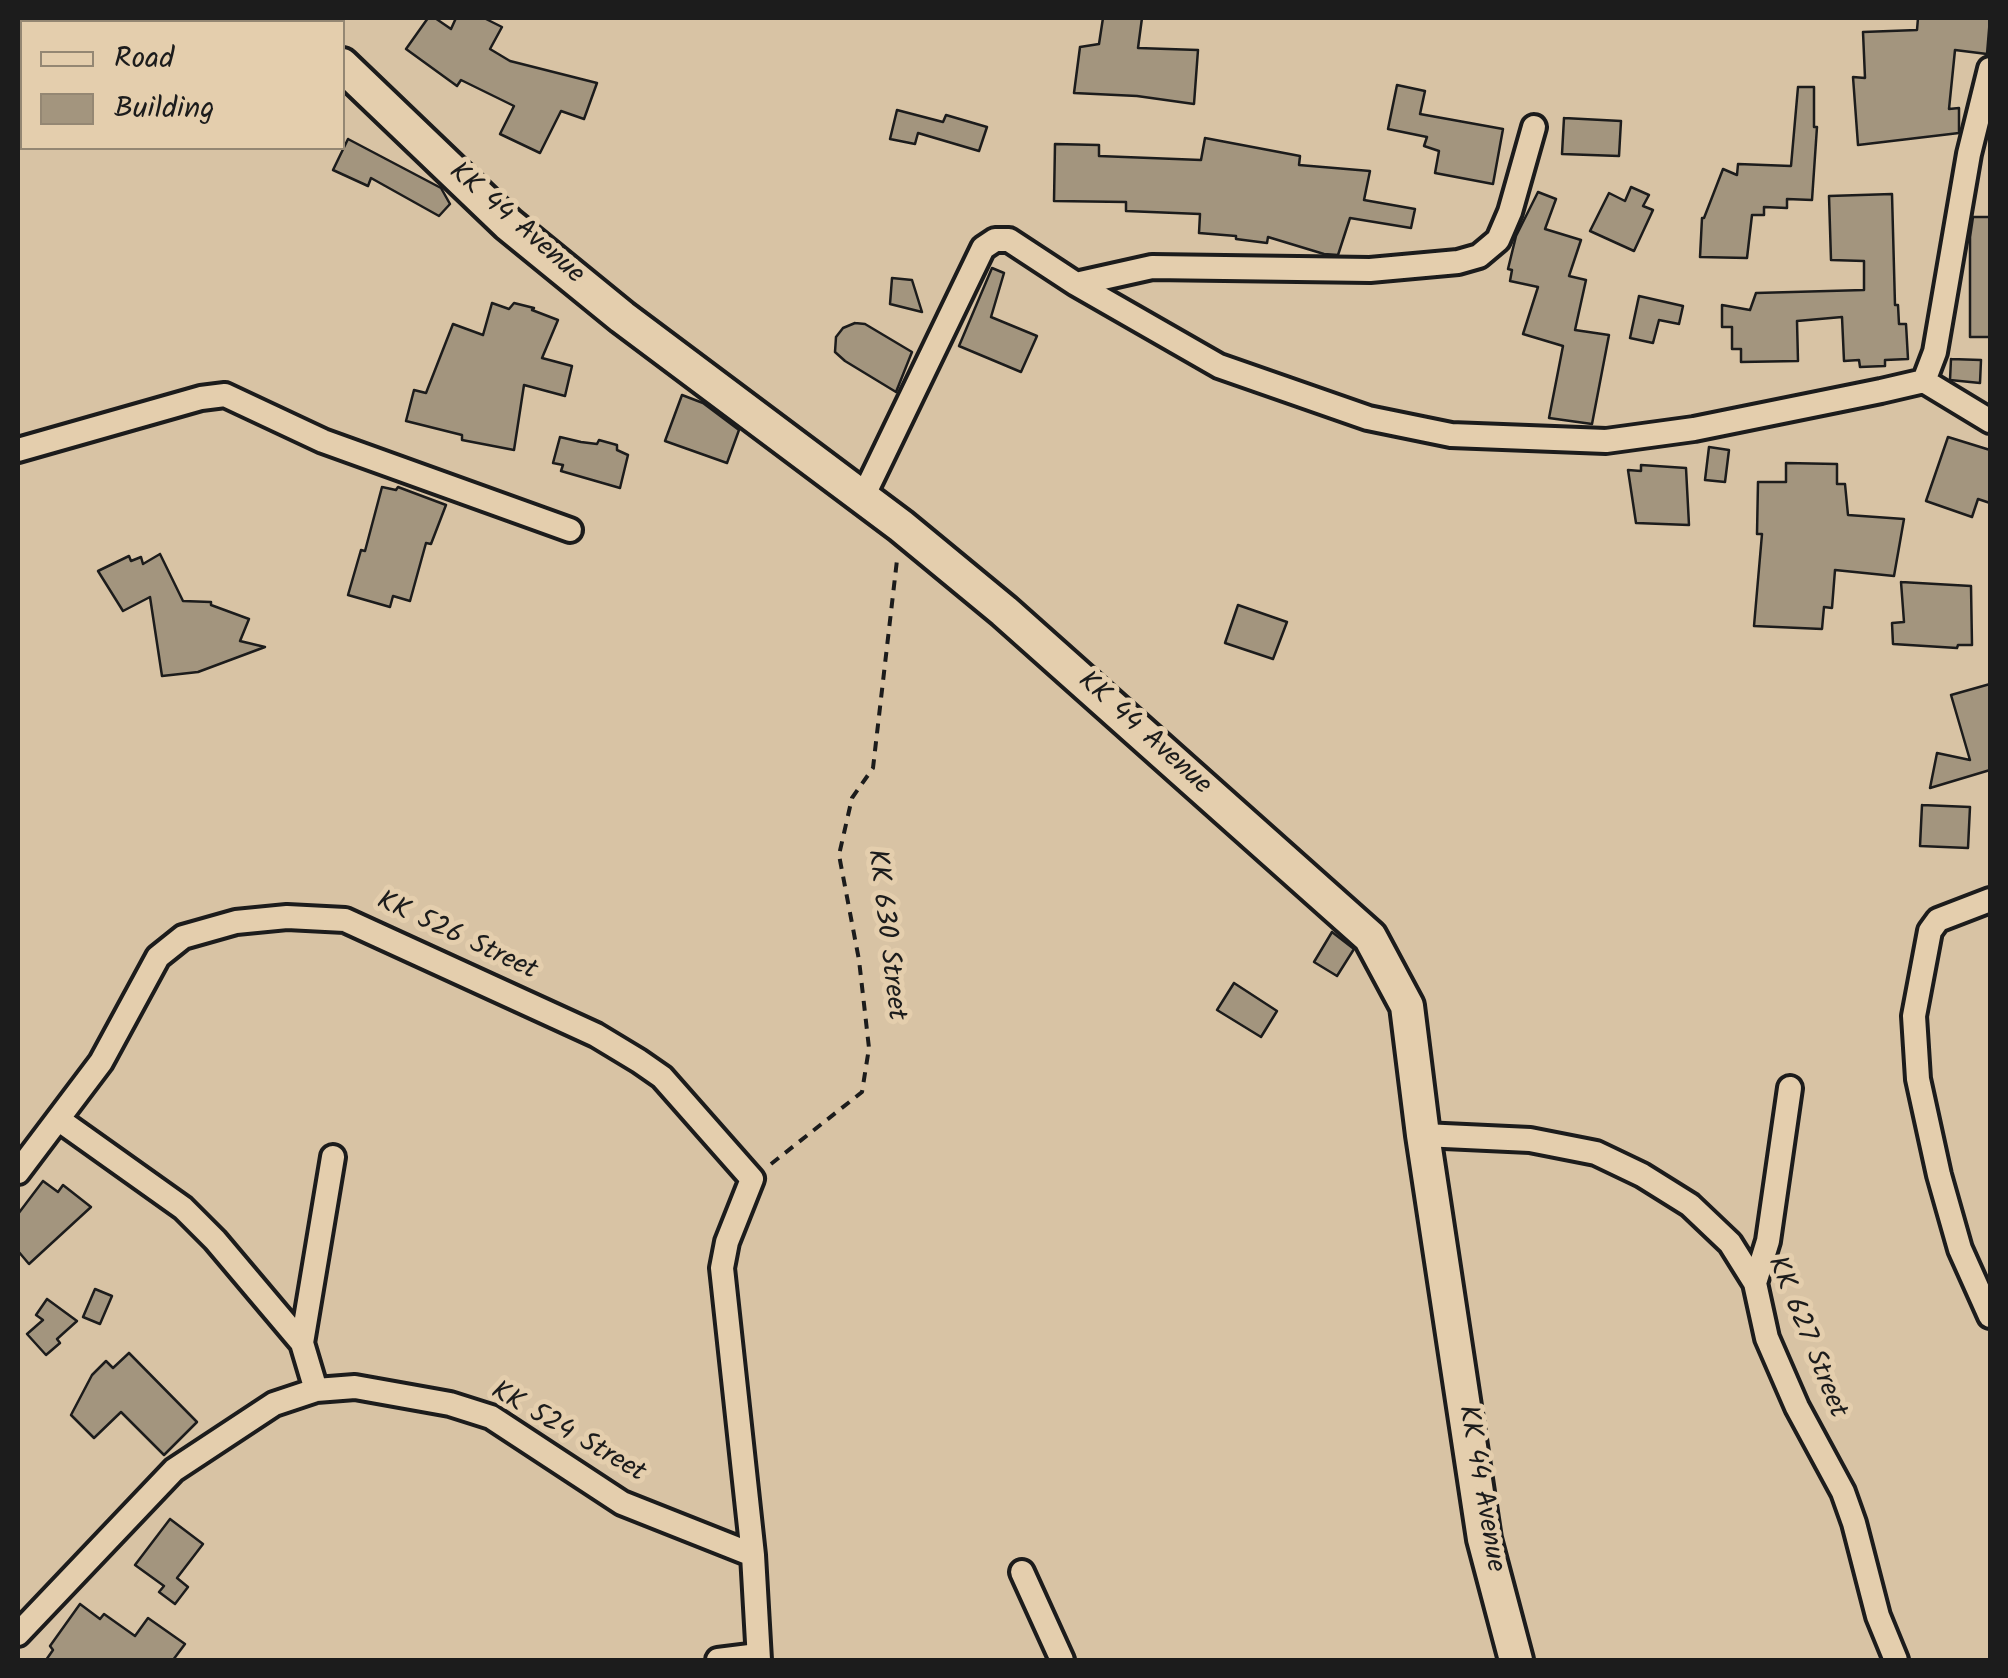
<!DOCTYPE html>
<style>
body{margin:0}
#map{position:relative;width:2008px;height:1678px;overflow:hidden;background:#d8c3a4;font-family:Kalam,sans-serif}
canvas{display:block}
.frame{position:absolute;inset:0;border:20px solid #1c1c1c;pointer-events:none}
.legend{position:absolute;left:20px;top:20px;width:325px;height:130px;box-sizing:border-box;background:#e4cead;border:2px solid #948773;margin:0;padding:12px 18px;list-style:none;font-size:30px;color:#1c1c1c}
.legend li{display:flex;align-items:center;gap:20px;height:50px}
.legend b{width:50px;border:2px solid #948773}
</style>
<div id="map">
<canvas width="2008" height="1678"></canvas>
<div class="frame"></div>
<ul class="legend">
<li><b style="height:12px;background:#e4cead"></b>Road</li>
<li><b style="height:28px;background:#a3957e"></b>Building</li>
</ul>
</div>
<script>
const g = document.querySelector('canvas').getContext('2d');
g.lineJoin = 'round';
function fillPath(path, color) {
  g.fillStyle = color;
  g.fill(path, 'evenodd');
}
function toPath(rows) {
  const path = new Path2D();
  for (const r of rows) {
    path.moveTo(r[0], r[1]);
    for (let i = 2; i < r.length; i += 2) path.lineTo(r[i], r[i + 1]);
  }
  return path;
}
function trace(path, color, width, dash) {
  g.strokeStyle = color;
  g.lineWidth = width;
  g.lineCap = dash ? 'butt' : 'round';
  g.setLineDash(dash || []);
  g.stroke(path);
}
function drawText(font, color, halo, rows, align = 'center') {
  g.font = font + ' Kalam,sans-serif';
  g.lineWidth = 10;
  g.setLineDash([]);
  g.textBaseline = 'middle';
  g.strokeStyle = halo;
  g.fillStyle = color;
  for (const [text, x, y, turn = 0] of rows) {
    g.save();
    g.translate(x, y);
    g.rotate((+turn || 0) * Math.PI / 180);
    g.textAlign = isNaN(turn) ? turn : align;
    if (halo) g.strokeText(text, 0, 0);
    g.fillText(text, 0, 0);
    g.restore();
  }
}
const building = toPath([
 [428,18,435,18,451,29,456,18,484,18,502,27,490,49,510,61,597,83,584,119,561,111,540,153,500,134,514,106,461,80,457,86,406,49,428,18],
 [1103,18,1142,18,1138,48,1198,50,1194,104,1137,96,1074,93,1080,47,1099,44,1103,18],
 [1918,18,1990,18,1987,54,1955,50,1949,109,1959,108,1959,133,1858,145,1853,77,1865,78,1863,32,1917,30,1918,18],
 [1397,85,1425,91,1420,114,1503,129,1493,184,1435,173,1439,151,1424,146,1427,137,1388,129,1397,85],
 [1798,87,1814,87,1814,127,1817,127,1812,200,1787,199,1787,208,1764,207,1764,215,1752,215,1747,258,1700,257,1702,218,1704,218,1723,169,1737,175,1738,164,1791,166,1798,87],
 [897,110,943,122,946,115,987,127,979,151,918,133,915,144,890,139,897,110],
 [1564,118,1621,121,1619,156,1562,154,1564,118],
 [1205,138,1300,156,1299,165,1370,171,1364,200,1415,209,1411,228,1350,218,1338,255,1324,254,1268,237,1267,243,1236,239,1236,236,1199,233,1200,214,1126,211,1126,202,1054,201,1055,144,1099,145,1099,156,1201,160,1205,138],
 [348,139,441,188,450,204,439,216,371,178,368,186,333,170,348,139],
 [1631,187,1649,195,1643,206,1653,210,1634,251,1590,231,1609,193,1625,201,1631,187],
 [1538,192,1556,199,1545,229,1581,240,1569,276,1586,280,1575,330,1609,335,1592,424,1549,418,1563,346,1523,334,1538,287,1510,281,1512,270,1508,269,1516,236,1538,192],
 [1892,194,1895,305,1898,305,1899,324,1906,324,1908,359,1885,360,1885,366,1860,367,1859,360,1844,361,1842,317,1797,321,1798,361,1741,362,1741,349,1732,349,1732,327,1722,327,1722,305,1750,310,1756,293,1864,290,1864,261,1831,260,1829,196,1892,194],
 [1973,217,1990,217,1990,337,1970,337,1970,237,1973,217],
 [992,268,1004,273,991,317,1037,336,1021,372,959,346,992,268],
 [892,278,912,280,922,312,890,304,892,278],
 [1639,296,1683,306,1679,324,1659,320,1653,343,1630,338,1639,296],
 [492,303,509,309,514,303,534,308,532,310,558,320,542,358,572,366,565,396,524,385,514,450,462,440,462,435,406,421,414,390,426,393,453,324,483,335,492,303],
 [855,323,865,324,912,352,896,392,845,361,835,352,836,337,843,328,855,323],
 [1951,359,1981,360,1980,383,1950,380,1951,359],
 [682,395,703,403,739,430,727,463,665,441,682,395],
 [560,437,581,442,597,444,599,440,617,445,617,450,628,455,620,488,561,471,563,465,553,463,560,437],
 [1948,437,1990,450,1990,503,1978,499,1972,517,1926,501,1948,437],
 [1709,447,1729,450,1725,482,1705,480,1709,447],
 [1786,463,1837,464,1837,484,1845,484,1848,515,1904,519,1894,576,1835,570,1832,608,1824,607,1822,629,1754,626,1762,534,1757,534,1758,482,1786,482,1786,463],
 [1641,465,1686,468,1689,525,1636,523,1628,470,1641,471,1641,465],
 [382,487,396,490,398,487,446,505,431,544,426,543,410,601,393,596,390,607,348,595,361,550,365,551,382,487],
 [160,554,183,601,211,602,211,605,249,619,240,641,265,647,198,672,162,676,150,597,123,611,98,571,129,556,131,561,141,557,143,564,160,554],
 [1901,582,1971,586,1972,645,1958,645,1957,648,1893,644,1892,623,1904,622,1901,582],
 [1238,605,1287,622,1273,659,1225,643,1238,605],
 [1990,684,1990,770,1930,788,1937,753,1970,760,1951,695,1990,684],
 [1922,805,1970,807,1968,848,1920,846,1922,805],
 [1332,932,1354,949,1337,976,1314,962,1332,932],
 [1234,983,1277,1011,1261,1037,1217,1010,1234,983],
 [43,1181,58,1192,63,1185,91,1207,29,1264,18,1251,18,1214,43,1181],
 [95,1289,112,1296,100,1324,83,1317,95,1289],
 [47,1299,77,1321,57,1339,60,1343,46,1355,27,1334,43,1320,36,1315,47,1299],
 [129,1353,197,1422,164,1455,121,1412,94,1438,71,1415,92,1375,106,1361,113,1368,129,1353],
 [170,1519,203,1544,177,1578,188,1587,175,1604,159,1592,164,1586,135,1565,170,1519],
 [80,1604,100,1619,104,1614,135,1636,148,1618,185,1644,173,1660,46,1660,53,1650,50,1646,80,1604]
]);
const path = toPath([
 [771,1164,862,1092,869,1048,859,960,839,855,852,798,873,768,897,560]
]);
const minor = toPath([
 [1076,284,1219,366,1368,418,1451,435,1606,441,1694,429,1881,391,1924,381,1935,352,1969,154,1990,69],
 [1924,381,1990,421],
 [18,450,201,398,225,395,323,441,570,530],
 [862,499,983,248,995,240,1009,240,1076,284,1152,267,1370,270,1458,262,1479,256,1498,240,1510,212,1534,127],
 [1990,900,1938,920,1930,931,1914,1016,1918,1079,1939,1175,1960,1249,1990,1316],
 [58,1119,183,1208,215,1240,302,1343,316,1390],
 [1423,1135,1530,1140,1596,1153,1642,1175,1690,1205,1730,1243,1755,1283,1767,1338,1797,1407,1843,1492,1854,1523,1878,1616,1896,1660],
 [18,1172,101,1062,158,957,183,937,236,922,287,917,345,920,596,1035,639,1061,662,1077,752,1179,727,1242,722,1268,753,1555,759,1660],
 [1755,1283,1768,1241,1790,1088],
 [302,1343,333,1157],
 [1022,1572,1062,1660],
 [18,1634,174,1470,274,1404,316,1390,355,1387,450,1404,491,1417,622,1503,753,1555],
 [718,1660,758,1655]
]);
const secondary = toPath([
 [292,18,297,22],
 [342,65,508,224,622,317,901,526,1004,611,1370,937,1407,1006,1423,1135,1484,1539,1516,1660]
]);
const streetNames = [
 ["KK 44 Avenue",515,225,41],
 ["KK 44 Avenue",1143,735,42],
 ["KK 630 Street",884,935,83],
 ["KK 526 Street",456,938,25],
 ["KK 627 Street",1805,1338,68],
 ["KK 524 Street",567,1434,30],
 ["KK 44 Avenue",1479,1489,80]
];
fillPath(building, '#a3957e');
trace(building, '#1c1c1c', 2.5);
trace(minor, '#1c1c1c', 30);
trace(secondary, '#1c1c1c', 40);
trace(path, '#1c1c1c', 4, [10, 8]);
trace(minor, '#e4cead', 22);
trace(secondary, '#e4cead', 32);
drawText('28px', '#1c1c1c', '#e4cead', streetNames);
</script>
